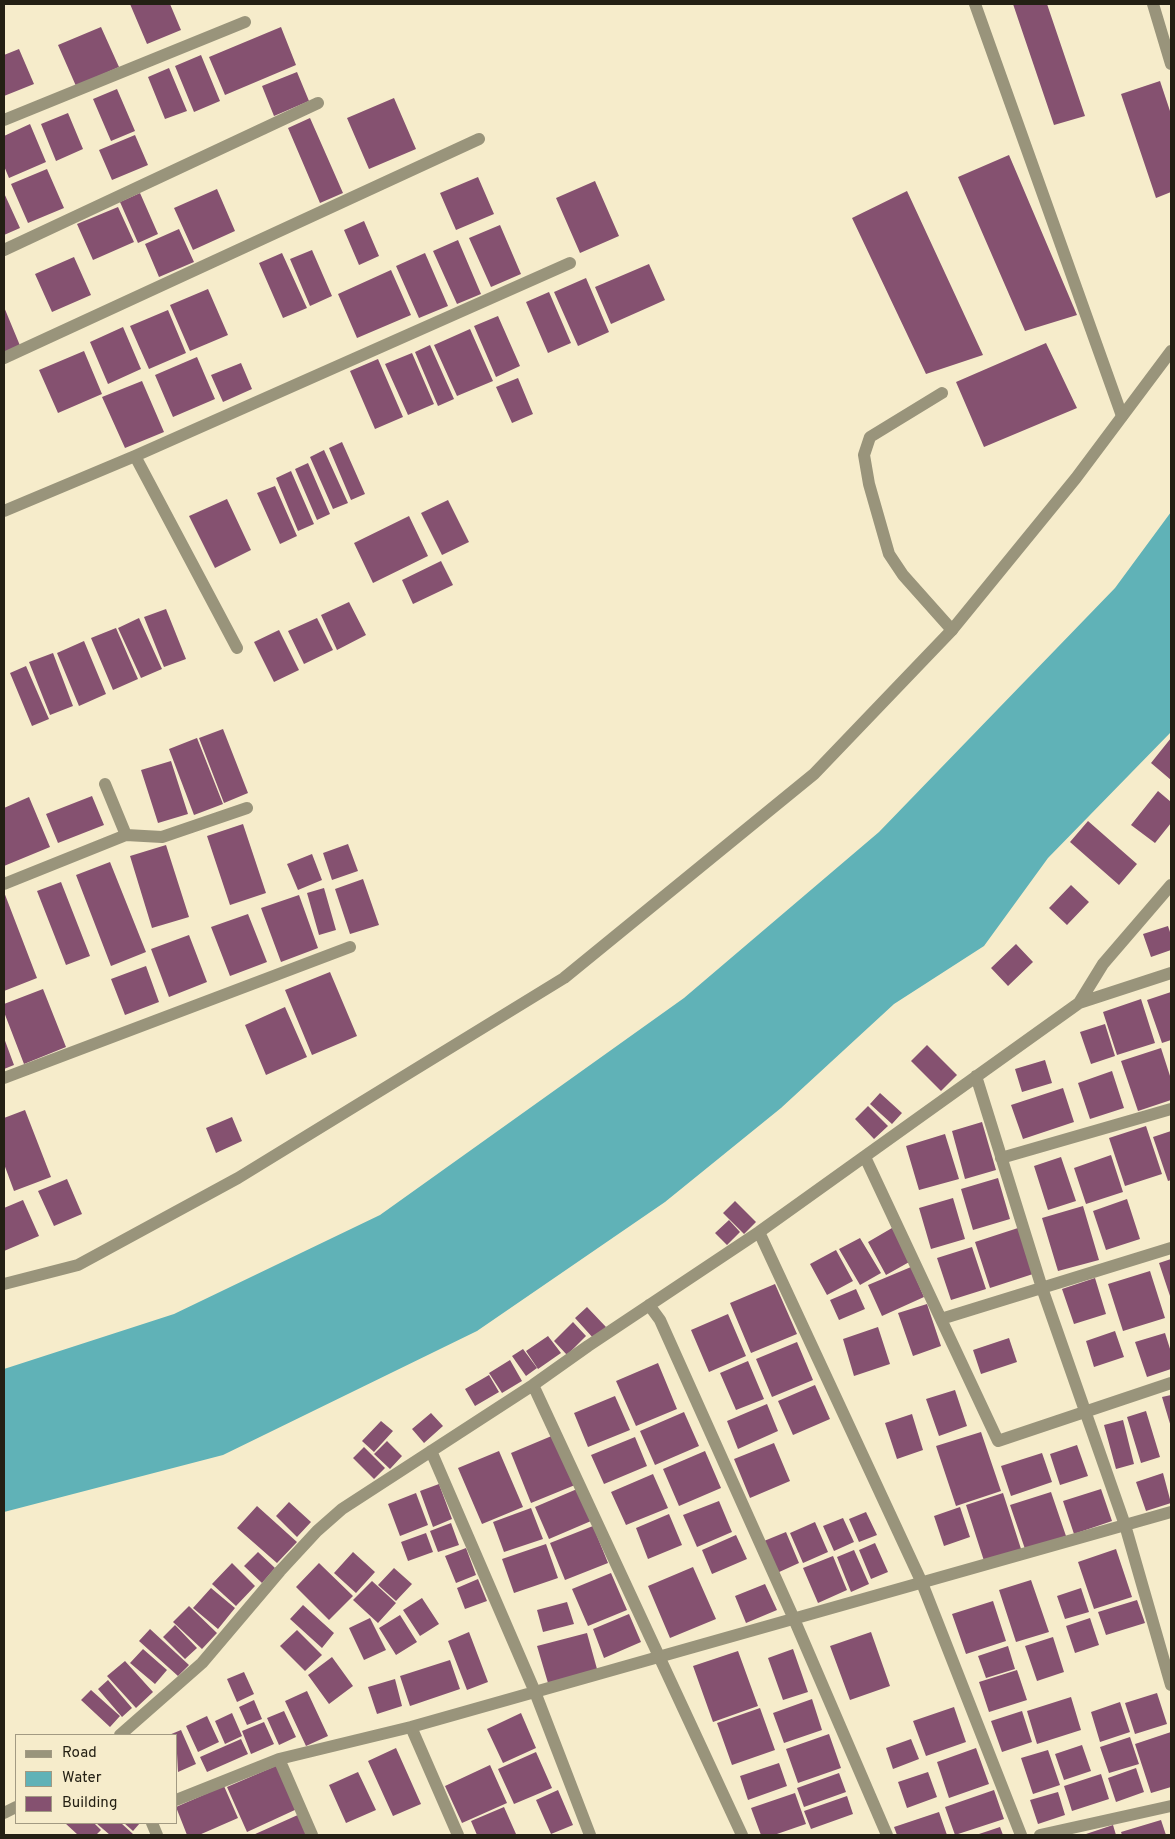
<!DOCTYPE html>
<style>
body{margin:0}
#map{position:relative;width:1175px;height:1839px;overflow:hidden;background:#f6eccb;font-family:Overpass,sans-serif}
canvas{display:block}
.frame{position:absolute;inset:0;border:5px solid #242014;pointer-events:none}
.legend{position:absolute;left:15px;top:1734px;width:162px;height:90px;box-sizing:border-box;background:#f6eccb;border:1px solid #a29a82;margin:0;padding:6px 9px;list-style:none;font-size:15px;color:#242014}
.legend li{display:flex;align-items:center;gap:10px;height:25px}
.legend b{width:25px;border:1px solid #a29a82}
</style>
<div id="map">
<canvas width="1175" height="1839"></canvas>
<div class="frame"></div>
<ul class="legend">
<li><b style="height:6px;background:#99947b"></b>Road</li>
<li><b style="height:14px;background:#60b2b7"></b>Water</li>
<li><b style="height:14px;background:#855170"></b>Building</li>
</ul>
</div>
<script>
const g = document.querySelector('canvas').getContext('2d');
g.lineJoin = 'round';
function fillPath(path, color) {
  g.fillStyle = color;
  g.fill(path, 'evenodd');
}
function toPath(rows) {
  const path = new Path2D();
  for (const r of rows) {
    path.moveTo(r[0], r[1]);
    for (let i = 2; i < r.length; i += 2) path.lineTo(r[i], r[i + 1]);
  }
  return path;
}
function trace(path, color, width, dash) {
  g.strokeStyle = color;
  g.lineWidth = width;
  g.lineCap = dash ? 'butt' : 'round';
  g.setLineDash(dash || []);
  g.stroke(path);
}
const water = toPath([
 [1171,512,1171,732,1048,858,984,946,894,1004,781,1108,665,1202,477,1331,223,1455,4,1512,4,1369,174,1314,380,1215,684,998,879,832,1115,588]
]);
const building = toPath([
 [130,4,170,4,181,30,147,44],
 [1013,4,1047,4,1085,116,1054,125],
 [101,27,119,67,76,86,58,45],
 [281,27,296,65,225,95,209,57],
 [19,49,34,84,4,96,4,55],
 [201,55,220,101,194,112,175,66],
 [169,68,187,111,165,119,148,77],
 [297,72,309,101,274,116,262,86],
 [1160,81,1171,114,1171,192,1156,198,1121,94],
 [117,89,135,131,111,141,93,99],
 [394,98,416,149,369,169,347,118],
 [68,113,83,149,56,161,41,124],
 [310,118,343,193,320,203,288,128],
 [30,124,46,162,9,178,4,166,4,136],
 [135,135,148,165,112,180,99,150],
 [1009,155,1077,315,1025,331,958,177],
 [47,169,64,208,28,223,11,184],
 [478,177,494,214,456,230,440,193],
 [595,181,619,236,580,253,556,198],
 [217,189,235,231,193,250,174,208],
 [907,191,983,355,926,374,852,218],
 [4,193,20,228,4,235],
 [140,193,158,234,138,243,120,202],
 [118,207,134,242,93,260,77,224],
 [364,221,379,256,359,265,344,230],
 [500,225,521,274,491,287,469,238],
 [179,229,194,262,159,277,145,244],
 [458,240,481,294,457,304,433,251],
 [312,250,332,296,310,306,290,259],
 [282,253,307,308,283,318,259,263],
 [425,253,448,306,419,318,396,266],
 [74,257,91,295,52,312,35,274],
 [649,264,665,300,611,324,595,287],
 [391,270,411,315,357,338,338,294],
 [586,278,609,332,578,346,554,292],
 [208,289,228,335,190,351,170,305],
 [549,292,571,343,548,353,526,302],
 [4,307,21,348,4,355],
 [168,310,186,353,149,369,130,326],
 [498,316,520,366,496,377,474,326],
 [123,327,141,369,108,384,90,342],
 [470,329,493,381,457,396,434,345],
 [1046,343,1077,408,984,447,956,382],
 [430,345,454,399,438,406,415,352],
 [84,351,102,394,58,413,39,370],
 [412,353,434,404,408,415,385,364],
 [197,357,215,399,173,417,155,375],
 [378,359,403,417,375,429,350,371],
 [241,363,252,389,223,402,211,375],
 [518,378,533,414,512,423,496,387],
 [142,381,164,432,125,448,102,397],
 [342,442,365,494,351,500,329,448],
 [324,450,348,503,333,509,310,457],
 [308,463,330,514,317,520,295,469],
 [291,471,314,524,298,531,276,478],
 [275,486,297,536,280,544,257,493],
 [227,499,251,550,215,568,189,516],
 [448,500,469,542,442,555,421,513],
 [409,516,428,556,373,583,354,543],
 [441,561,453,585,413,604,402,580],
 [349,602,366,635,337,650,321,615],
 [166,609,186,659,164,667,144,617],
 [139,618,162,669,141,678,118,628],
 [317,618,333,650,304,664,288,631],
 [116,628,138,679,113,690,91,638],
 [279,630,299,670,274,682,254,642],
 [84,641,106,694,79,706,57,653],
 [53,653,73,706,50,715,29,662],
 [26,666,49,719,32,726,10,673],
 [223,729,248,793,224,803,199,738],
 [197,738,223,804,194,815,169,749],
 [1171,738,1171,780,1151,763],
 [171,761,188,814,158,823,141,770],
 [1158,791,1171,802,1171,823,1155,843,1131,825],
 [92,796,104,825,58,843,46,814],
 [29,797,50,847,4,866,4,808],
 [1088,821,1137,864,1119,885,1070,842],
 [243,824,266,893,230,905,207,836],
 [348,844,358,871,332,880,323,853],
 [166,845,189,917,152,928,130,856],
 [312,854,322,880,298,890,287,864],
 [110,862,146,952,111,966,76,875],
 [363,879,379,925,350,934,335,889],
 [61,882,90,956,66,965,37,891],
 [1071,885,1089,902,1067,925,1049,908],
 [324,888,336,930,319,935,307,893],
 [4,892,37,978,4,991],
 [299,895,318,948,281,962,261,908],
 [248,914,267,962,230,976,211,927],
 [1168,926,1171,935,1171,950,1151,957,1143,934],
 [189,935,207,982,169,997,151,949],
 [1016,944,1033,962,1008,986,991,968],
 [146,966,159,1002,125,1015,111,979],
 [330,972,357,1036,312,1055,285,990],
 [43,989,66,1047,24,1064,4,1012,4,1004],
 [1171,992,1171,1040,1162,1043,1147,1000],
 [1141,999,1155,1043,1117,1055,1103,1012],
 [285,1007,307,1057,266,1075,245,1025],
 [1105,1024,1115,1056,1091,1064,1080,1032],
 [4,1038,14,1065,4,1069],
 [927,1045,957,1075,941,1091,911,1061],
 [1161,1048,1171,1079,1171,1100,1138,1111,1121,1061],
 [1045,1060,1052,1083,1022,1092,1015,1069],
 [1112,1071,1124,1108,1090,1119,1078,1083],
 [1063,1088,1074,1122,1023,1139,1011,1105],
 [880,1093,902,1113,892,1124,870,1104],
 [868,1106,888,1126,874,1139,855,1119],
 [25,1110,51,1177,14,1191,4,1164,4,1118],
 [232,1117,242,1141,216,1153,206,1128],
 [982,1122,996,1170,965,1179,952,1131],
 [1146,1126,1162,1174,1125,1186,1109,1138],
 [1171,1131,1171,1180,1168,1181,1153,1137],
 [945,1134,959,1179,919,1190,906,1146],
 [1111,1155,1123,1192,1086,1204,1074,1168],
 [1061,1157,1076,1201,1048,1210,1034,1166],
 [998,1178,1010,1219,973,1230,961,1189],
 [67,1179,82,1214,54,1226,38,1191],
 [953,1198,965,1239,931,1249,919,1208],
 [1127,1199,1140,1239,1106,1250,1093,1211],
 [23,1200,39,1236,4,1251,4,1208],
 [735,1201,756,1222,744,1234,723,1213],
 [1083,1206,1099,1260,1058,1271,1042,1218],
 [729,1220,740,1232,727,1245,715,1233],
 [892,1228,911,1261,886,1275,868,1242],
 [1018,1228,1033,1274,990,1288,975,1242],
 [860,1238,881,1273,860,1285,839,1249],
 [972,1247,986,1289,951,1300,937,1258],
 [836,1250,853,1281,827,1295,810,1264],
 [1171,1259,1171,1299,1159,1263],
 [911,1267,924,1297,882,1316,868,1285],
 [1150,1271,1165,1318,1123,1331,1108,1284],
 [1095,1278,1106,1314,1074,1324,1062,1289],
 [775,1284,797,1334,751,1353,730,1303],
 [856,1289,865,1309,839,1320,830,1300],
 [927,1304,941,1346,913,1356,898,1313],
 [587,1307,606,1327,594,1339,575,1318],
 [728,1314,746,1356,709,1372,691,1330],
 [573,1322,586,1336,567,1355,554,1341],
 [878,1327,890,1364,854,1376,843,1339],
 [1115,1331,1124,1357,1094,1367,1086,1341],
 [1165,1333,1171,1352,1171,1369,1147,1377,1135,1342],
 [548,1336,561,1353,538,1369,526,1351],
 [1009,1338,1017,1362,981,1374,973,1350],
 [797,1342,813,1380,772,1397,756,1359],
 [523,1349,537,1368,526,1376,512,1356],
 [510,1360,522,1381,502,1393,489,1373],
 [748,1361,764,1399,736,1410,720,1373],
 [658,1363,677,1409,636,1426,616,1381],
 [489,1375,499,1392,475,1406,465,1389],
 [815,1385,830,1419,793,1435,778,1401],
 [955,1390,967,1426,939,1436,926,1399],
 [1171,1395,1171,1427,1162,1397],
 [615,1396,630,1430,588,1447,574,1413],
 [767,1404,778,1431,738,1449,727,1421],
 [1146,1411,1160,1457,1141,1463,1127,1417],
 [684,1412,699,1446,655,1465,640,1431],
 [431,1413,443,1426,424,1443,412,1429],
 [912,1414,923,1450,897,1459,885,1423],
 [1123,1420,1134,1464,1116,1469,1104,1425],
 [381,1421,393,1431,374,1452,362,1441],
 [981,1432,1001,1491,956,1506,936,1446],
 [554,1435,575,1485,531,1503,511,1453],
 [635,1437,647,1466,604,1484,591,1455],
 [387,1441,402,1456,390,1469,374,1454],
 [774,1443,790,1481,750,1498,734,1459],
 [1077,1445,1088,1476,1060,1485,1050,1454],
 [364,1447,385,1468,374,1479,353,1458],
 [499,1451,523,1507,482,1524,458,1468],
 [705,1451,721,1488,679,1506,663,1469],
 [1042,1453,1052,1482,1011,1496,1001,1466],
 [1163,1473,1171,1503,1146,1511,1136,1482],
 [653,1474,668,1508,626,1525,611,1492],
 [439,1484,452,1519,433,1527,420,1491],
 [577,1489,591,1521,549,1539,535,1507],
 [1101,1489,1112,1521,1074,1534,1063,1501],
 [1051,1492,1066,1536,1025,1549,1010,1505],
 [416,1493,428,1525,400,1536,388,1504],
 [1003,1493,1022,1552,985,1564,966,1505],
 [719,1501,732,1532,697,1547,683,1515],
 [289,1502,311,1522,297,1537,276,1516],
 [257,1506,297,1542,277,1563,237,1528],
 [960,1507,970,1537,944,1546,934,1516],
 [531,1508,543,1539,504,1552,493,1522],
 [866,1512,877,1535,859,1542,849,1519],
 [669,1514,682,1545,648,1559,636,1528],
 [843,1518,854,1542,834,1551,823,1526],
 [815,1522,828,1552,803,1563,790,1533],
 [451,1523,459,1545,438,1552,430,1531],
 [593,1526,608,1563,565,1580,550,1543],
 [786,1532,799,1563,777,1573,764,1541],
 [426,1533,433,1552,408,1561,401,1542],
 [736,1535,747,1559,712,1574,702,1550],
 [875,1543,888,1572,871,1579,859,1550],
 [546,1544,558,1578,514,1593,502,1559],
 [466,1548,476,1575,456,1583,445,1556],
 [1116,1549,1132,1597,1094,1609,1078,1562],
 [854,1550,869,1584,851,1592,837,1557],
 [258,1552,275,1568,262,1583,244,1566],
 [353,1552,375,1572,356,1593,334,1573],
 [833,1556,847,1590,818,1603,803,1568],
 [232,1563,255,1586,236,1606,212,1584],
 [319,1563,353,1596,329,1620,296,1587],
 [693,1567,716,1619,670,1638,648,1586],
 [394,1568,412,1584,396,1601,378,1585],
 [611,1573,627,1610,588,1626,572,1589],
 [478,1579,487,1601,465,1609,457,1588],
 [1031,1580,1049,1632,1016,1642,999,1590],
 [372,1581,396,1603,378,1623,353,1600],
 [765,1584,777,1610,746,1623,735,1596],
 [211,1588,235,1608,218,1629,193,1608],
 [1081,1588,1089,1612,1065,1619,1057,1596],
 [422,1598,439,1624,420,1636,403,1610],
 [1137,1600,1145,1623,1106,1635,1098,1612],
 [993,1601,1006,1641,966,1654,952,1614],
 [567,1602,574,1624,543,1632,537,1610],
 [303,1605,334,1633,322,1648,290,1619],
 [189,1606,217,1633,202,1649,173,1622],
 [629,1614,641,1642,604,1658,593,1629],
 [400,1615,417,1642,396,1655,379,1628],
 [370,1618,386,1650,364,1660,349,1628],
 [1090,1618,1099,1645,1075,1653,1066,1626],
 [175,1625,197,1648,185,1659,163,1637],
 [150,1629,189,1665,178,1676,139,1641],
 [297,1630,322,1655,305,1671,280,1646],
 [469,1632,488,1682,467,1690,448,1641],
 [871,1632,890,1686,850,1700,830,1646],
 [587,1633,597,1669,548,1683,537,1646],
 [1053,1637,1064,1672,1037,1681,1025,1646],
 [1008,1646,1015,1669,986,1678,978,1656],
 [143,1649,167,1670,155,1684,130,1663],
 [793,1649,808,1692,783,1700,768,1658],
 [738,1651,758,1706,713,1722,693,1666],
 [332,1657,353,1686,329,1704,308,1675],
 [450,1660,460,1689,410,1706,400,1676],
 [125,1661,153,1692,136,1708,107,1676],
 [1017,1670,1027,1700,989,1712,979,1682],
 [244,1672,254,1694,237,1702,227,1679],
 [395,1679,402,1706,377,1714,368,1687],
 [108,1680,132,1708,122,1717,98,1689],
 [91,1690,120,1716,110,1727,81,1700],
 [307,1691,328,1736,306,1746,285,1701],
 [1157,1693,1167,1724,1135,1734,1125,1703],
 [1071,1697,1081,1730,1037,1744,1027,1711],
 [812,1699,822,1730,784,1743,773,1713],
 [254,1700,262,1719,247,1725,239,1707],
 [1120,1702,1130,1732,1100,1742,1091,1712],
 [954,1707,966,1742,926,1756,913,1721],
 [760,1708,775,1750,732,1765,717,1723],
 [284,1711,296,1737,279,1745,267,1718],
 [1022,1711,1032,1742,1002,1752,991,1721],
 [232,1713,242,1736,225,1744,215,1721],
 [521,1713,536,1748,503,1763,487,1729],
 [207,1716,219,1742,198,1752,186,1726],
 [264,1722,274,1744,251,1754,242,1731],
 [181,1730,196,1764,178,1772,176,1735,169,1735],
 [1171,1732,1171,1787,1151,1793,1135,1744],
 [829,1734,841,1768,798,1783,786,1749],
 [1130,1737,1139,1764,1109,1773,1100,1747],
 [241,1739,248,1754,207,1772,200,1757],
 [911,1739,919,1759,893,1769,886,1748],
 [1082,1745,1091,1771,1064,1780,1055,1754],
 [396,1748,421,1804,393,1816,368,1761],
 [976,1748,989,1784,949,1798,937,1762],
 [1048,1750,1060,1785,1033,1794,1021,1758],
 [536,1752,552,1788,514,1804,498,1769],
 [779,1763,787,1786,748,1800,740,1776],
 [278,1765,297,1809,247,1832,227,1787],
 [490,1765,507,1803,462,1823,445,1786],
 [1136,1768,1144,1792,1116,1802,1108,1778],
 [358,1772,376,1810,346,1823,329,1785],
 [928,1772,937,1797,907,1808,898,1782],
 [839,1773,846,1792,804,1807,797,1788],
 [1101,1774,1109,1799,1072,1811,1064,1786],
 [224,1786,238,1818,199,1835,187,1835,176,1807],
 [558,1790,573,1825,551,1834,536,1800],
 [994,1790,1004,1819,955,1835,945,1807],
 [1058,1792,1065,1815,1038,1824,1030,1800],
 [795,1793,806,1824,774,1835,761,1835,751,1808],
 [847,1796,853,1814,811,1829,804,1811],
 [504,1807,516,1834,477,1835,471,1821],
 [939,1812,947,1835,897,1835,894,1827],
 [300,1814,310,1835,253,1835],
 [1161,1820,1166,1835,1122,1835,1121,1832],
 [65,1823,94,1823,101,1830,96,1835,78,1835],
 [96,1823,121,1823,133,1834,110,1835],
 [124,1823,140,1823,133,1831],
 [1113,1825,1116,1835,1083,1835],
 [1000,1827,1003,1835,976,1835]
]);
const service = toPath([
 [975,4,1122,416],
 [942,393,870,437,864,455,869,484,889,554,903,575,952,630]
]);
const minor = toPath([
 [1153,4,1171,64],
 [4,120,245,22],
 [4,250,318,103],
 [4,358,479,139],
 [135,456,237,648],
 [4,511,135,456,570,263],
 [105,784,126,835],
 [4,884,126,835,162,837,247,808],
 [1079,1003,1171,973],
 [976,1076,1042,1288,1125,1525,1171,1685],
 [4,1078,350,947],
 [865,1157,998,1441,1171,1383],
 [1001,1158,1171,1109],
 [759,1232,922,1583,1021,1835],
 [649,1305,660,1320,794,1619,887,1835],
 [941,1319,1171,1248],
 [533,1385,742,1835],
 [431,1451,535,1692,590,1835],
 [411,1727,458,1835],
 [120,1735,202,1663,280,1571,317,1531,342,1509,533,1385,588,1346,759,1232,1079,1003,1103,964,1171,885],
 [279,1759,312,1835],
 [176,1800,279,1759,411,1727,1171,1512],
 [4,1813,16,1807],
 [152,1823,157,1835],
 [1040,1835,1171,1806]
]);
const tertiary = toPath([
 [4,1284,78,1265,238,1178,564,978,814,774,952,630,1076,478,1171,351]
]);
fillPath(water, '#60b2b7');
fillPath(building, '#855170');
trace(service, '#99947b', 12);
trace(minor, '#99947b', 12);
trace(tertiary, '#99947b', 12);
</script>
